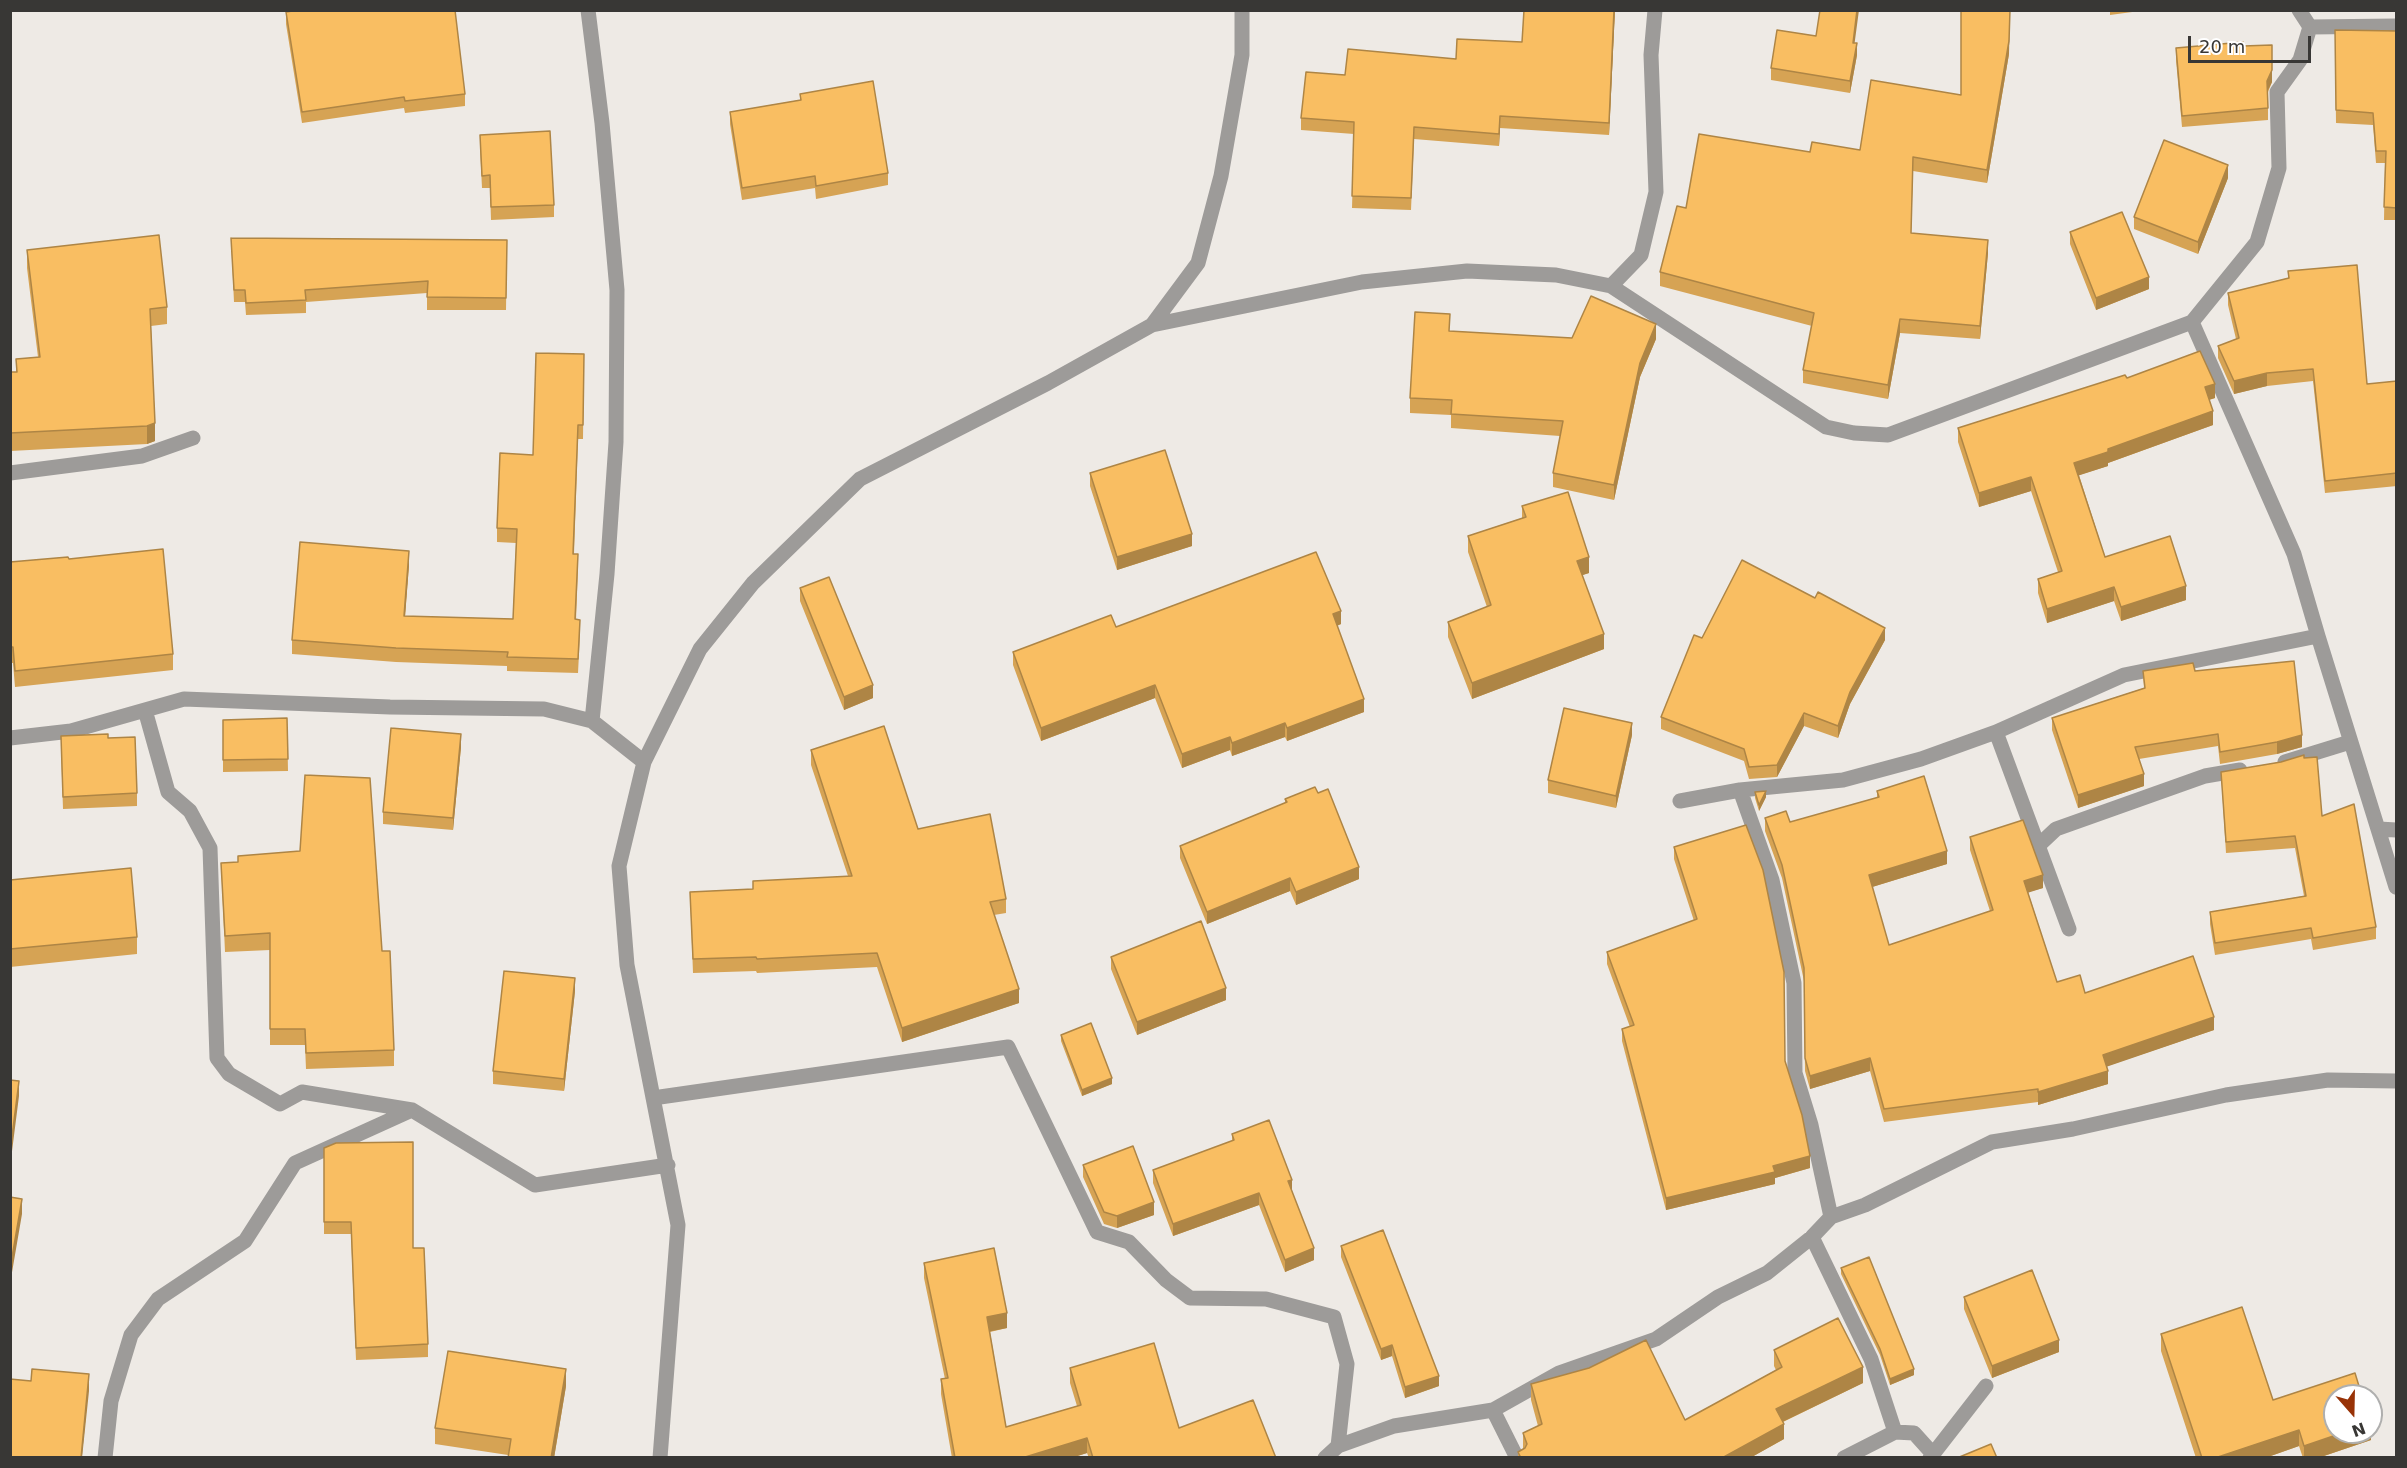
<!DOCTYPE html>
<style>
body{margin:0}
#map{position:relative;width:2407px;height:1468px;overflow:hidden;background:#eeeae5;font-family:"DejaVu Sans",sans-serif}
canvas{display:block}
.frame{position:absolute;inset:0;border:12px solid #383735;pointer-events:none}
.north{position:absolute;left:2323px;top:1384px;width:60px;height:60px;box-sizing:border-box;background:#fff;border:2px solid #afafae;border-radius:50%;rotate:160deg;font-size:16px;font-weight:700;line-height:24px;text-align:center;color:#383735}
.north::after{content:'';display:block;margin:auto;width:21px;height:27px;background:#983206;clip-path:polygon(50% 0,100% 100%,50% 72%,0 100%)}
.scale{position:absolute;left:2188px;top:36px;width:123px;height:27px;box-sizing:border-box;border:3px solid #383735;border-top:0;padding-left:8px;font-size:18px;line-height:21px;white-space:nowrap;color:#383735;-webkit-text-stroke:4px #fff;paint-order:stroke}
</style>
<div id="map">
<canvas width="2407" height="1468"></canvas>
<div class="frame"></div>
<div class="north">N</div>
<div class="scale">20 m</div>
</div>
<script>
const g = document.querySelector('canvas').getContext('2d');
g.lineJoin = 'round';
function toPath(rows) {
  const path = new Path2D();
  for (const r of rows) {
    path.moveTo(r[0], r[1]);
    for (let i = 2; i < r.length; i += 2) path.lineTo(r[i], r[i + 1]);
  }
  return path;
}
function trace(path, color, width, dash) {
  g.strokeStyle = color;
  g.lineWidth = width;
  g.lineCap = dash ? 'butt' : 'round';
  g.setLineDash(dash || []);
  g.stroke(path);
}
function fillPath(path, color) {
  g.fillStyle = color;
  g.fill(path, 'evenodd');
}
const minor = toPath([
 [588,10,602,123,617,290,616,442,607,574,592,721],
 [2299,10,2310,27],
 [2310,27,2396,26],
 [1611,286,1641,255,1656,192,1651,55,1655,10],
 [2192,322,2294,554,2318,636,2396,887],
 [1152,325,1362,282,1467,271,1556,275,1611,286,1826,427,1854,433,1888,435,2192,322,2257,242,2279,168,2277,92,2300,60,2310,27],
 [10,473,142,456,193,438],
 [145,710,168,792,190,811,210,848,217,1058,229,1074,280,1104,302,1092,412,1110,535,1185,668,1165],
 [1996,732,2069,929],
 [10,738,71,731,184,699,390,707,544,709,592,721,644,762],
 [2285,762,2350,742],
 [1740,790,1772,880,1794,983,1795,1073,1811,1125,1831,1217],
 [1680,801,1740,790,1843,780,1921,759,1996,732,2124,675,2318,636],
 [2379,829,2396,830],
 [2039,845,2056,829,2205,776,2240,770],
 [653,1098,1008,1047,1097,1232,1129,1242,1166,1280,1190,1298,1266,1299,1334,1317,1347,1364,1338,1446],
 [1812,1237,1871,1359,1895,1432],
 [1493,1410,1517,1458],
 [105,1458,111,1401,131,1335,158,1299,245,1241,295,1163,412,1110],
 [660,1458,678,1225,627,965,619,866,644,762,700,649,753,583,860,479,1048,383,1152,325,1198,263,1221,176,1242,55,1242,10],
 [1325,1458,1338,1446,1394,1426,1493,1410,1559,1373,1656,1339,1718,1297,1767,1273,1812,1237,1831,1217,1865,1205,1992,1142,2073,1129,2226,1095,2328,1080,2396,1081],
 [1844,1458,1895,1432,1914,1433,1932,1453],
 [1930,1458,1986,1386]
]);
const wall = toPath([
 [1524,10,1615,10,1609,135,1500,128,1499,146,1414,139,1411,210,1352,208,1354,134,1301,130,1301,118,1345,75,1456,59,1522,42],
 [2110,10,2147,10,2110,15],
 [286,12,465,94,465,106,405,113,404,108,302,123,286,24],
 [2335,30,2397,31,2397,220,2384,220,2385,163,2376,163,2373,125,2336,123],
 [1855,43,1857,55,1850,93,1771,80,1771,68],
 [2243,46,2272,82,2268,92,2268,120,2182,127,2176,60,2176,48],
 [2009,54,1987,183,1913,171,1911,233,1988,253,1980,339,1900,333,1888,399,1803,383,1803,370,1812,326,1660,286,1660,272,1686,208,1860,150,1961,95],
 [800,94,888,173,888,185,816,199,815,188,742,200,730,124,730,112,800,100],
 [480,147,554,205,554,217,491,220,490,188,482,188],
 [2228,178,2198,254,2134,229,2134,217],
 [2070,232,2149,289,2096,310,2070,244],
 [231,238,507,240,506,310,427,310,427,293,306,302,306,313,246,315,245,302,234,302],
 [27,250,167,307,167,324,151,326,155,441,147,444,10,451,10,372,16,372,16,359,38,357,27,268],
 [2288,271,2367,384,2397,381,2397,486,2325,493,2313,381,2267,386,2234,394,2218,358,2218,346,2236,339,2228,305,2228,293,2288,278],
 [1450,331,1572,338,1656,339,1640,377,1614,500,1553,487,1553,473,1560,436,1451,428,1451,415,1410,413,1410,398],
 [584,354,583,439,578,439,574,554,578,568,576,620,580,634,578,673,507,671,507,666,396,662,292,654,292,640,409,565,405,616,513,619,516,543,497,542,497,528,533,455],
 [2127,378,2215,398,2209,400,2213,425,2108,463,2108,466,2079,475,2105,557,2186,600,2121,621,2114,601,2047,623,2038,593,2038,579,2058,572,2031,491,1979,507,1958,442,1958,428],
 [1090,473,1192,546,1117,570,1090,486],
 [1522,506,1589,573,1582,575,1604,649,1472,699,1448,637,1448,622,1487,607,1468,552,1468,536,1522,518],
 [69,559,173,654,173,670,15,687,13,663,10,663,10,562],
 [800,588,873,698,844,710,800,601],
 [1341,624,1337,626,1364,712,1287,741,1285,737,1232,756,1230,750,1182,768,1155,698,1041,741,1013,665,1013,652,1116,627],
 [1702,638,1885,640,1850,704,1838,738,1804,726,1777,777,1749,779,1744,761,1661,729,1661,717],
 [2143,671,2195,671,2302,747,2277,754,2220,764,2218,746,2139,759,2144,786,2078,808,2052,730,2052,718,2144,688],
 [287,718,288,771,223,772,223,720],
 [1632,735,1616,808,1548,793,1548,780],
 [108,738,137,793,137,806,63,809,61,748],
 [461,747,453,830,383,824,383,812],
 [811,750,918,829,1006,899,1006,913,994,915,1019,1003,902,1042,877,967,757,973,756,971,693,973,690,892,753,889,848,876,811,765],
 [2304,758,2322,816,2376,927,2376,939,2313,950,2311,939,2215,955,2210,924,2210,912,2304,896,2295,848,2226,853,2221,772],
 [1877,791,1947,864,1872,887,1889,945,1990,911,1970,850,1970,837,2043,888,2028,892,2057,982,2085,993,2214,1030,2107,1066,2108,1084,2038,1105,2038,1102,1884,1122,1870,1071,1810,1089,1805,1071,1804,981,1782,878,1765,831,1765,818,1790,822,1877,798],
 [1755,792,1766,797,1759,811,1755,798],
 [1285,799,1359,879,1296,905,1290,891,1207,924,1180,858,1180,846,1285,803],
 [1674,847,1785,1061,1810,1168,1775,1178,1775,1184,1666,1210,1622,1041,1622,1029,1630,1027,1607,964,1607,952,1694,921,1674,859],
 [221,863,382,951,394,1050,394,1066,306,1069,305,1045,270,1045,270,950,225,952],
 [10,880,137,937,137,954,10,967],
 [1111,957,1226,1000,1137,1035,1111,969],
 [575,991,564,1091,493,1084,493,1071],
 [1061,1035,1112,1084,1082,1096,1061,1041],
 [1232,1134,1292,1191,1314,1260,1285,1272,1259,1205,1173,1236,1153,1183,1153,1170,1232,1141],
 [324,1148,428,1344,428,1357,356,1360,351,1234,324,1234],
 [1083,1165,1154,1215,1117,1228,1104,1224,1083,1177],
 [1341,1246,1439,1386,1405,1398,1392,1356,1381,1360,1341,1257],
 [924,1263,1007,1328,990,1332,1006,1427,1077,1406,1070,1383,1070,1368,1179,1428,1276,1458,1089,1458,1087,1453,1071,1458,952,1458,941,1394,941,1379,945,1379,924,1278],
 [1841,1268,1914,1375,1890,1385,1880,1355,1841,1274],
 [1964,1297,2059,1352,1992,1378,1964,1309],
 [2161,1334,2273,1400,2371,1432,2371,1440,2318,1458,2303,1458,2299,1446,2265,1458,2196,1458,2161,1351],
 [1774,1350,1863,1383,1783,1422,1784,1439,1750,1458,1518,1458,1518,1452,1523,1449,1523,1433,1538,1426,1531,1400,1531,1384,1685,1420,1776,1370,1774,1366],
 [566,1386,554,1458,508,1458,508,1455,435,1444,435,1428]
]);
const shadedWall = toPath([
 [1614,10,1615,10,1609,135,1609,123],
 [1857,10,1859,10,1853,55,1853,43],
 [2010,10,2009,54,1987,183,1987,170],
 [1857,43,1857,55,1850,93,1850,81],
 [2272,70,2272,82,2267,92,2267,81],
 [1500,116,1500,128,1499,146,1499,134],
 [2228,165,2228,178,2198,254,2198,242],
 [1988,240,1988,253,1980,339,1980,326],
 [2149,277,2149,289,2096,310,2096,298],
 [1900,319,1900,333,1888,399,1888,385],
 [1656,324,1656,339,1640,377,1614,500,1614,485,1640,363],
 [2267,373,2267,386,2234,394,2234,381],
 [2215,384,2215,398,2205,401,2205,387],
 [2213,411,2213,425,2108,463,2108,466,2074,477,2074,463,2108,449],
 [155,423,155,441,147,444,147,426],
 [2031,477,2031,491,1979,507,1979,493],
 [1192,534,1192,546,1117,570,1117,557],
 [409,551,409,565,404,630,404,616],
 [1589,557,1589,573,1577,577,1577,561],
 [2186,586,2186,600,2121,621,2121,607],
 [2114,587,2114,601,2047,623,2047,609],
 [1341,611,1341,624,1333,627,1333,614],
 [1885,628,1885,640,1850,704,1838,738,1838,726,1850,692],
 [1604,634,1604,649,1472,699,1472,683],
 [873,685,873,698,844,710,844,697],
 [1155,685,1155,698,1041,741,1041,728],
 [1364,699,1364,712,1287,741,1287,728],
 [1804,713,1804,726,1777,777,1777,765],
 [1285,723,1285,737,1232,756,1232,743],
 [1632,723,1632,735,1616,808,1616,796],
 [461,734,461,747,453,830,453,818],
 [2302,735,2302,747,2277,754,2277,742],
 [1230,737,1230,750,1182,768,1182,754],
 [2144,774,2144,786,2078,808,2078,795],
 [1766,791,1766,797,1759,811,1759,805],
 [1947,851,1947,864,1869,888,1869,875],
 [1359,867,1359,879,1296,905,1296,892],
 [2043,875,2043,888,2024,894,2024,881],
 [1290,878,1290,891,1207,924,1207,912],
 [575,978,575,991,564,1091,564,1079],
 [1226,988,1226,1000,1137,1035,1137,1022],
 [1019,989,1019,1003,902,1042,902,1028],
 [2214,1017,2214,1030,2103,1068,2103,1055],
 [1870,1058,1870,1071,1810,1089,1810,1076],
 [2108,1071,2108,1084,2038,1105,2038,1092],
 [1112,1078,1112,1084,1082,1096,1082,1090],
 [19,1081,19,1096,10,1167,10,1152],
 [1810,1156,1810,1168,1775,1178,1775,1184,1666,1210,1666,1198,1773,1166],
 [1292,1180,1292,1192,1288,1181],
 [1259,1193,1259,1205,1173,1236,1173,1224],
 [22,1199,22,1214,10,1284,10,1269],
 [1154,1202,1154,1215,1117,1228,1117,1216],
 [1314,1248,1314,1260,1285,1272,1285,1260],
 [1007,1313,1007,1328,987,1332,987,1317],
 [2059,1340,2059,1352,1992,1378,1992,1366],
 [1392,1345,1392,1356,1381,1360,1381,1349],
 [1863,1367,1863,1383,1776,1425,1776,1409],
 [566,1369,566,1386,554,1458,551,1458],
 [1914,1369,1914,1375,1890,1385,1890,1379],
 [89,1374,89,1391,82,1458,81,1458],
 [1439,1376,1439,1386,1405,1398,1405,1387],
 [1784,1424,1784,1439,1750,1458,1722,1458],
 [2299,1430,2299,1446,2265,1458,2215,1458],
 [2345,1432,2371,1432,2371,1440,2318,1458,2304,1458,2304,1446],
 [1087,1438,1087,1453,1071,1458,1022,1458]
]);
const building = toPath([
 [299,10,455,10,465,94,405,101,404,97,302,112,286,12,299,10],
 [1524,10,1614,10,1609,123,1500,116,1499,134,1414,127,1411,198,1352,196,1354,122,1301,118,1306,72,1345,75,1348,49,1456,59,1457,39,1522,42,1524,10],
 [1820,10,1857,10,1853,43,1857,43,1850,81,1771,68,1777,30,1816,36,1820,10],
 [1961,10,2010,10,2009,41,1987,170,1913,157,1911,233,1988,240,1980,326,1900,319,1888,385,1803,370,1814,313,1660,272,1677,206,1686,208,1699,134,1810,152,1812,142,1860,150,1871,80,1961,95,1961,10],
 [2335,30,2397,31,2397,208,2384,207,2386,151,2376,151,2373,113,2336,110,2335,30],
 [2243,42,2243,46,2272,45,2272,70,2267,81,2268,108,2182,116,2176,48,2243,42],
 [873,81,888,173,816,186,815,176,742,188,730,112,801,100,800,94,873,81],
 [550,131,554,205,491,207,490,175,482,176,480,135,550,131],
 [2164,140,2228,165,2198,242,2134,217,2164,140],
 [2122,212,2149,277,2096,298,2070,232,2122,212],
 [159,235,167,307,150,309,155,423,147,426,10,433,10,372,17,372,16,359,40,357,27,250,159,235],
 [231,238,507,240,506,298,427,297,428,281,305,290,306,300,246,303,245,290,234,290,231,238],
 [2357,265,2367,384,2397,381,2397,473,2325,481,2313,369,2267,373,2234,381,2218,346,2239,338,2228,293,2289,278,2288,271,2357,265],
 [1591,296,1656,324,1640,363,1614,485,1553,473,1563,421,1451,414,1452,400,1410,398,1415,312,1450,314,1449,331,1572,338,1591,296],
 [2200,351,2215,384,2205,387,2213,411,2108,449,2108,452,2074,463,2105,557,2170,536,2186,586,2121,607,2114,587,2047,609,2038,579,2062,571,2031,477,1979,493,1958,428,2125,375,2127,378,2200,351],
 [536,353,584,354,583,425,578,425,573,554,578,554,575,619,580,620,578,659,507,657,508,652,396,648,292,640,300,542,409,551,404,616,513,619,517,529,497,528,500,453,533,455,536,353],
 [1165,450,1192,534,1117,557,1090,473,1165,450],
 [1568,492,1589,557,1577,561,1604,634,1472,683,1448,622,1491,605,1468,536,1526,517,1522,506,1568,492],
 [163,549,173,654,15,671,13,647,10,647,10,562,68,557,69,559,163,549],
 [1316,552,1341,611,1333,614,1364,699,1287,728,1285,723,1232,743,1230,737,1182,754,1155,685,1041,728,1013,652,1111,615,1116,627,1316,552],
 [1742,560,1815,598,1818,592,1885,628,1850,692,1838,726,1804,713,1777,765,1749,767,1744,749,1661,717,1694,635,1702,638,1742,560],
 [829,577,873,685,844,697,800,588,829,577],
 [2294,661,2302,735,2277,742,2220,752,2218,734,2135,747,2144,774,2078,795,2052,718,2145,688,2143,671,2193,663,2195,671,2294,661],
 [1564,708,1632,723,1616,796,1548,780,1564,708],
 [287,718,288,759,223,760,223,720,287,718],
 [884,726,918,829,990,814,1006,899,990,902,1019,989,902,1028,877,953,757,959,756,957,693,959,690,892,753,889,753,881,852,876,811,750,884,726],
 [391,728,461,734,453,818,383,812,391,728],
 [108,734,108,738,135,737,137,793,63,797,61,736,108,734],
 [2304,755,2304,758,2317,757,2322,816,2354,804,2376,927,2313,938,2311,928,2215,943,2210,912,2306,896,2295,836,2226,842,2221,772,2281,762,2304,755],
 [305,775,370,778,382,951,390,951,394,1050,306,1053,305,1029,270,1029,270,933,225,936,221,863,238,862,238,856,300,851,305,775],
 [1924,776,1947,851,1869,875,1889,945,1993,910,1970,837,2023,820,2043,875,2024,881,2057,982,2080,975,2085,993,2193,956,2214,1017,2103,1055,2108,1071,2038,1092,2038,1089,1884,1109,1870,1058,1810,1076,1805,1058,1804,968,1782,865,1765,818,1786,811,1790,822,1879,797,1877,791,1924,776],
 [1315,787,1318,793,1328,789,1359,867,1296,892,1290,878,1207,912,1180,846,1287,802,1285,799,1315,787],
 [1766,791,1759,805,1755,792,1766,791],
 [1746,825,1763,870,1784,972,1785,1061,1802,1115,1810,1156,1773,1166,1775,1172,1666,1198,1622,1029,1634,1025,1607,952,1697,919,1674,847,1746,825],
 [131,868,137,937,10,949,10,880,131,868],
 [1201,921,1226,988,1137,1022,1111,957,1201,921],
 [504,971,575,978,564,1079,493,1071,504,971],
 [1091,1023,1112,1078,1082,1090,1061,1035,1091,1023],
 [10,1080,19,1081,10,1152,10,1080],
 [1269,1120,1292,1180,1288,1181,1314,1248,1285,1260,1259,1193,1173,1224,1153,1170,1234,1140,1232,1134,1269,1120],
 [413,1142,413,1248,424,1248,428,1344,356,1348,351,1222,324,1222,324,1148,336,1143,413,1142],
 [1133,1146,1154,1202,1117,1216,1104,1212,1083,1165,1133,1146],
 [10,1197,22,1199,10,1269,10,1197],
 [1383,1230,1439,1376,1405,1387,1392,1345,1381,1349,1341,1246,1383,1230],
 [994,1248,1007,1313,987,1317,1006,1427,1081,1405,1070,1368,1154,1343,1179,1428,1253,1400,1276,1458,1093,1458,1087,1438,1022,1458,955,1458,941,1379,948,1378,924,1263,994,1248],
 [1869,1257,1914,1369,1890,1379,1880,1349,1841,1268,1869,1257],
 [2032,1270,2059,1340,1992,1366,1964,1297,2032,1270],
 [2242,1307,2273,1400,2355,1373,2362,1396,2335,1396,2335,1432,2345,1432,2304,1446,2299,1430,2215,1458,2202,1458,2161,1334,2242,1307],
 [1838,1318,1863,1367,1776,1409,1784,1424,1722,1458,1521,1458,1518,1452,1525,1448,1527,1444,1523,1433,1542,1424,1531,1384,1589,1368,1646,1340,1685,1420,1782,1367,1774,1350,1838,1318],
 [448,1351,566,1369,551,1458,508,1458,511,1439,435,1428,448,1351],
 [32,1369,89,1374,81,1458,10,1458,10,1379,31,1381,32,1369],
 [1991,1444,1997,1458,1957,1458,1991,1444]
]);
trace(minor, '#9d9b99', 15);
fillPath(wall, '#d6a354');
fillPath(shadedWall, '#ae8545');
fillPath(building, '#f9be62');
trace(building, '#ae8545', 1.5);
</script>
